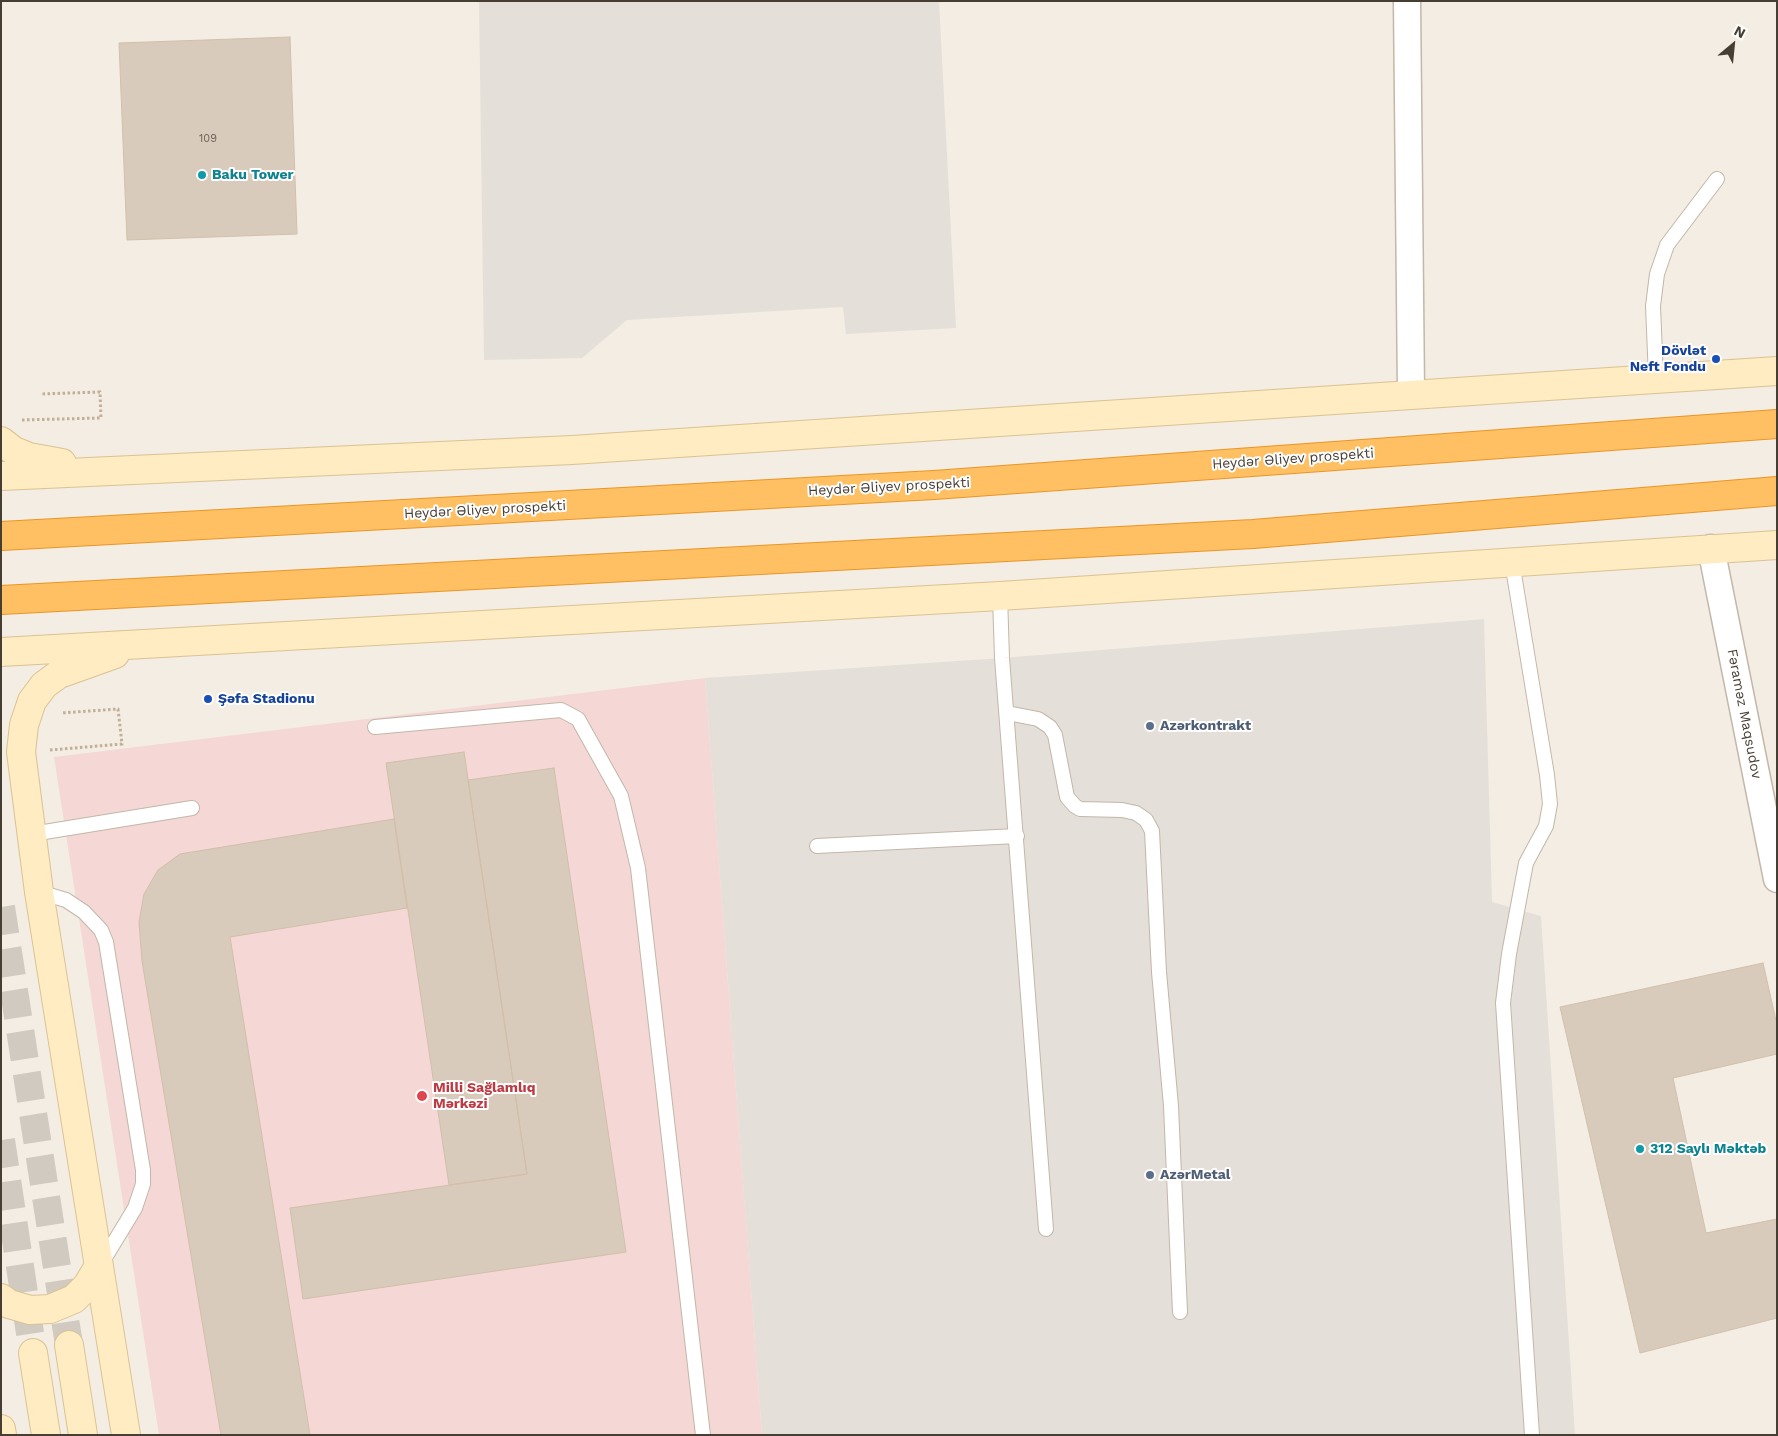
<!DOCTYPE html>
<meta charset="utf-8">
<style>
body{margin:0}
#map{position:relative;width:1778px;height:1436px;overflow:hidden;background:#f3ede3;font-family:"Work Sans",sans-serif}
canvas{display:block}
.frame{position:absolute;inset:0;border:2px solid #463d33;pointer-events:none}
.north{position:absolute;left:1708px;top:20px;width:50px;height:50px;-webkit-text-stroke:4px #fff;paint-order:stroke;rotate:28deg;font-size:14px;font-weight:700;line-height:20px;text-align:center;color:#463d33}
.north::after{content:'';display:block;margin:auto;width:18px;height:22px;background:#463d33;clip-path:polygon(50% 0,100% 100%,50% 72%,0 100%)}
</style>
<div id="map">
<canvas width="1778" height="1436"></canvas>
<div class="frame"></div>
<div class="north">N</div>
</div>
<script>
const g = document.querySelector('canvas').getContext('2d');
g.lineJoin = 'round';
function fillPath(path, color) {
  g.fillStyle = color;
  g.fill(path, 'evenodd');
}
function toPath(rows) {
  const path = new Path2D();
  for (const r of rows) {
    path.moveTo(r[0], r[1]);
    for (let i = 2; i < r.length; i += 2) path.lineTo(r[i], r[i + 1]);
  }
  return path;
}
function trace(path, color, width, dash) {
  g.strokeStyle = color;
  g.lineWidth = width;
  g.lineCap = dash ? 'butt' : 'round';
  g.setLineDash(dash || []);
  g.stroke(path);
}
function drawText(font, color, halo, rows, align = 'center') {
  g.font = font + ' "Work Sans",sans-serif';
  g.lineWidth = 4;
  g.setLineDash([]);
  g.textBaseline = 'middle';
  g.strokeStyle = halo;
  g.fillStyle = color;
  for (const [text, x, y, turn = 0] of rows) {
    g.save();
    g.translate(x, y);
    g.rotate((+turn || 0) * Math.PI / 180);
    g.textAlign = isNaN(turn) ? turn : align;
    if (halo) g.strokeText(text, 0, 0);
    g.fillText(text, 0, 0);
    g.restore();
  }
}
const industrial = toPath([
 [479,1,939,1,956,328,846,334,843,307,627,320,582,358,484,360],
 [1484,619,1492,902,1541,916,1575,1435,762,1435,705,678,1002,658]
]);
const medical = toPath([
 [705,678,762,1435,159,1435,54,757]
]);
const building = toPath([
 [290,37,297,234,127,240,119,43,290,37],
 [464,752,527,1174,449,1185,386,763,464,752],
 [554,768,626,1252,303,1299,290,1208,527,1174,468,780,554,768],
 [394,819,407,908,230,937,310,1435,221,1435,142,961,139,922,144,894,158,870,180,854,394,819],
 [1763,963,1777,1025,1777,1054,1673,1078,1706,1233,1777,1219,1777,1318,1640,1353,1560,1007,1763,963]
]);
const secondaryTunnel = toPath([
 [1,907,69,1345],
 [1,1140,33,1353]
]);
const path = toPath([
 [22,420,101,418,100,392,40,394],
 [50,750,122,744,118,709,61,713]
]);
const lane = toPath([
 [1656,378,1653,306,1657,274,1667,245,1717,179],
 [1512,562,1547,775,1550,804,1546,826,1526,863,1509,954,1503,1003,1532,1435],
 [1000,596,1002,658,1046,1229],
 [1007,713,1038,719,1050,727,1055,735,1067,797,1075,806,1080,809,1122,810,1136,813,1146,820,1152,831,1159,972,1171,1106,1180,1312],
 [375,727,561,710,578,719,621,796,638,868,703,1435],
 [32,834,192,808],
 [817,846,1017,836],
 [39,892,66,900,84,912,101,930,106,942,143,1170,143,1184,135,1208,101,1264]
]);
const street = toPath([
 [1407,1,1411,393],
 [1711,548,1777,879]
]);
const secondary = toPath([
 [1,441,14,451,29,457,62,463],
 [1,476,572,450,1777,371],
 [1,652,1000,596,1777,545],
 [115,654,59,674,44,685,32,701,24,725,21,752,39,892,126,1435],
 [1,1298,9,1304,30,1310,50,1309,74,1299,87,1286,99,1266],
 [69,1345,83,1435],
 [33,1353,46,1435],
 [1,1429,2,1435]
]);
const highway = toPath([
 [1,536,934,485,1777,424],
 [1,600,1253,534,1777,491]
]);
const markers = [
 [202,175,5,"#0f9aa8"],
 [1716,359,5,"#1a4fb4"],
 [208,699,5,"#1a4fb4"],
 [1150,726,5,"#5c6f8a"],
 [422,1096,6,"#e0444e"],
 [1640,1149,5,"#0f9aa8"],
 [1150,1175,5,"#5c6f8a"]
];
const numberNames = [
 ["109",208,139]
];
const cultureNames = [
 ["Baku Tower",212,175],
 ["312 Saylı Məktəb",1650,1149]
];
const transitNames = [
 ["Dövlət",1706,351],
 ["Neft Fondu",1706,367],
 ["Şəfa Stadionu",218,699,"left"]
];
const streetNames = [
 ["Heydər Əliyev prospekti",1293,459,-4],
 ["Heydər Əliyev prospekti",889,487,-3],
 ["Heydər Əliyev prospekti",485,510,-3],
 ["Fəraməz Maqsudov",1744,714,79]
];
const serviceNames = [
 ["Azərkontrakt",1160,726],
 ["AzərMetal",1160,1175]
];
const healthNames = [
 ["Milli Sağlamlıq",433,1088],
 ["Mərkəzi",433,1104]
];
fillPath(industrial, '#e5dfd9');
fillPath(medical, '#f5d7d5');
fillPath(building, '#d9cbbb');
trace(building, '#d1bfaa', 1);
trace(secondaryTunnel, '#d0cac0', 28, [28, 14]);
trace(lane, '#c2b7a8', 16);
trace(street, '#c2b7a8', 29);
trace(secondary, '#dbc291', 30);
trace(highway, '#ea9526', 30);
trace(path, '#c2af95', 3, [2.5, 2.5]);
trace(lane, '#fff', 14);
trace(street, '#fff', 26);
trace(secondary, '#ffecc2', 28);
trace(highway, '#ffc063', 28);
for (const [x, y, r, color] of markers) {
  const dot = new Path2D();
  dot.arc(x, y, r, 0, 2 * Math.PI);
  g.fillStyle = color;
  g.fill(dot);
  trace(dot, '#fff', 2);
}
drawText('11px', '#6b6055', null, numberNames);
drawText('bold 14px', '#0d838f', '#fff', cultureNames, 'left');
drawText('bold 14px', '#164399', '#fff', transitNames, 'right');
drawText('14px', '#463d33', '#fff', streetNames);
drawText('bold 14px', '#4e5e75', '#fff', serviceNames, 'left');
drawText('bold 14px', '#be3a42', '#fff', healthNames, 'left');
</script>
